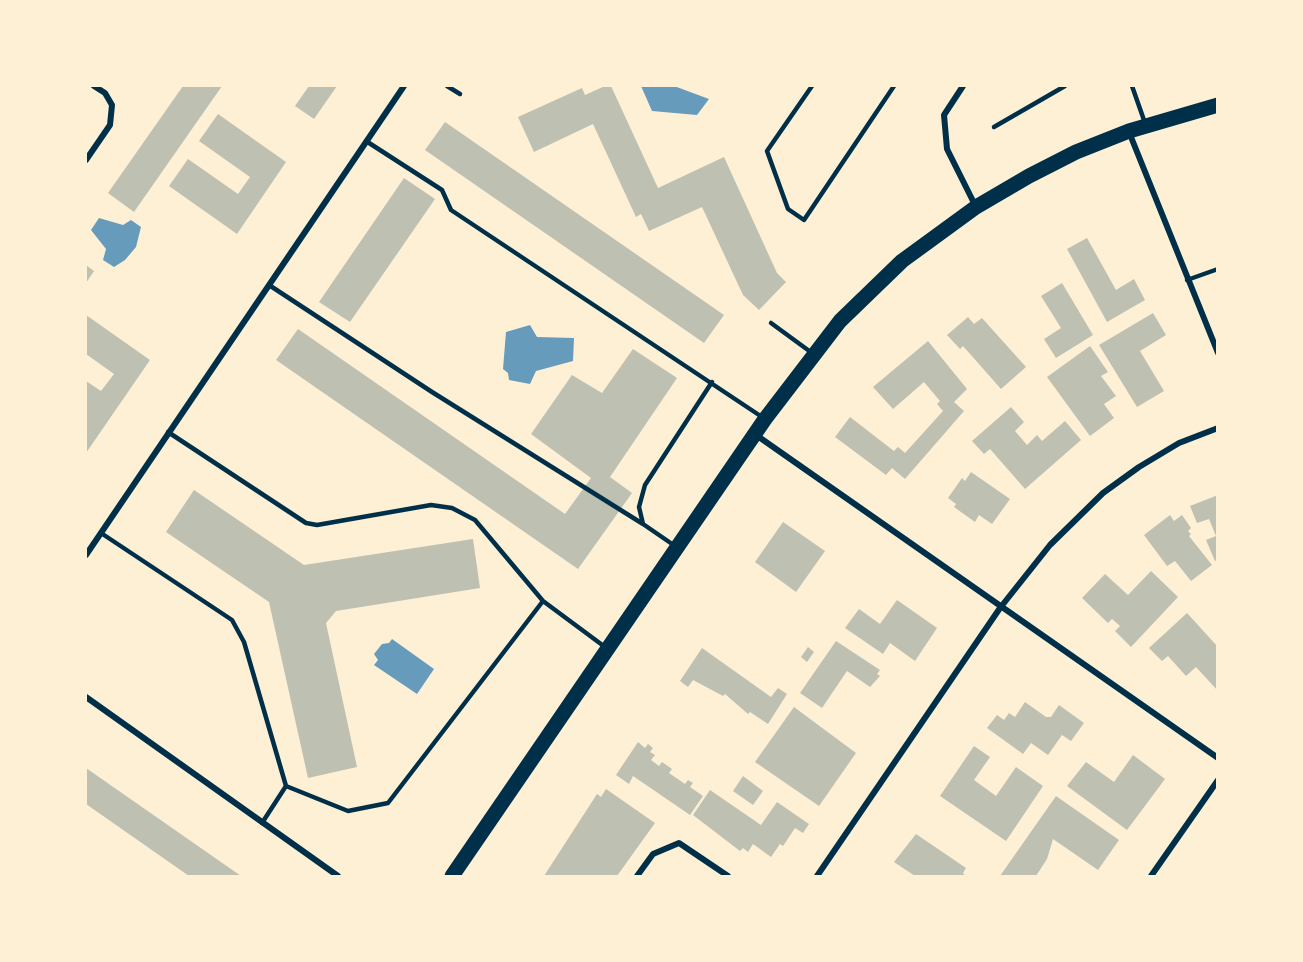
<!DOCTYPE html>
<style>
body{margin:0}
#map{position:relative;width:1303px;height:962px;overflow:hidden;background:#fdf0d5;font-family:Signika,sans-serif}
canvas{display:block}
.frame{position:absolute;inset:0;border:87px solid #fdf0d5;pointer-events:none}
</style>
<div id="map">
<canvas width="1303" height="962"></canvas>
<div class="frame"></div>
</div>
<script>
const g = document.querySelector('canvas').getContext('2d');
g.lineJoin = 'round';
function fillPath(path, color) {
  g.fillStyle = color;
  g.fill(path, 'evenodd');
}
function toPath(rows) {
  const path = new Path2D();
  for (const r of rows) {
    path.moveTo(r[0], r[1]);
    for (let i = 2; i < r.length; i += 2) path.lineTo(r[i], r[i + 1]);
  }
  return path;
}
function trace(path, color, width, dash) {
  g.strokeStyle = color;
  g.lineWidth = width;
  g.lineCap = dash ? 'butt' : 'round';
  g.setLineDash(dash || []);
  g.stroke(path);
}
const water = toPath([
 [641,86,674,86,709,99,697,115,652,111],
 [99,218,123,225,131,220,141,227,136,247,125,260,114,267,103,260,106,249,91,230],
 [530,325,537,337,574,338,573,361,536,371,530,384,509,380,508,373,503,369,506,332],
 [392,639,434,669,417,694,374,665,378,660,374,654,382,644,389,643]
]);
const building = toPath([
 [183,86,222,86,134,212,108,193],
 [309,86,337,86,314,119,295,106],
 [605,86,611,86,658,188,724,157,777,273,786,282,759,310,743,295,702,207,649,231,641,214,636,217,593,124,534,152,518,117,582,88,585,95],
 [218,114,286,162,237,234,169,186,188,159,238,194,250,177,199,141],
 [445,122,724,315,704,343,425,150],
 [404,178,435,199,350,322,319,302],
 [1087,238,1116,290,1134,279,1145,300,1107,322,1067,249],
 [86,265,94,271,86,283],
 [1062,283,1093,335,1056,358,1044,339,1061,328,1041,296],
 [1153,313,1166,335,1140,351,1164,391,1137,407,1099,345],
 [86,315,150,360,86,453,86,381,101,391,114,374,86,354],
 [968,317,974,324,982,318,1026,367,1001,389,963,346,960,349,947,335],
 [298,329,565,514,591,478,531,434,572,375,602,393,633,349,677,378,610,477,632,493,578,569,276,360],
 [928,341,967,389,954,402,964,411,905,479,892,468,886,475,835,437,850,417,894,451,898,447,905,453,943,411,937,404,940,401,924,382,893,409,873,387],
 [1090,346,1108,372,1101,376,1116,396,1104,404,1114,418,1090,436,1047,377],
 [1011,407,1024,422,1015,431,1027,445,1037,435,1042,441,1065,421,1081,440,1025,489,990,449,984,454,972,441],
 [971,472,1010,499,992,524,979,515,975,522,954,507,956,504,948,498,962,478,965,481],
 [194,490,304,565,473,539,480,588,336,611,326,623,357,767,308,778,269,602,166,532],
 [1218,495,1218,559,1215,561,1206,540,1216,536,1209,519,1197,523,1190,506],
 [1170,515,1174,521,1182,515,1191,528,1188,531,1191,534,1189,536,1212,565,1191,581,1175,561,1167,566,1144,535],
 [783,522,825,551,796,592,755,562],
 [1151,571,1178,597,1131,647,1115,631,1120,626,1112,619,1108,623,1082,598,1105,574,1128,595],
 [897,600,937,628,915,661,890,643,883,654,845,628,859,609,880,624],
 [1187,613,1218,647,1218,691,1196,667,1186,676,1168,656,1162,661,1149,648],
 [836,641,880,670,877,674,880,676,870,687,847,671,822,708,800,693],
 [808,647,814,652,807,662,801,657],
 [702,648,771,697,778,688,787,694,768,724,750,712,748,714,725,694,723,696,693,680,688,687,680,681],
 [1025,702,1046,717,1051,717,1059,705,1084,723,1071,741,1062,735,1048,755,1031,743,1023,754,987,728,997,715,1004,720,1009,713,1015,717],
 [794,707,856,753,819,806,755,762],
 [638,742,645,748,648,744,653,748,650,752,655,755,651,760,659,766,662,762,672,769,669,773,685,784,688,780,693,783,690,787,703,796,690,815,633,776,629,784,616,775],
 [974,746,990,757,974,780,996,796,1016,767,1043,786,1006,841,940,796],
 [1133,755,1165,779,1127,830,1067,786,1086,762,1114,782],
 [86,768,241,876,189,876,86,804],
 [743,776,763,791,753,805,733,791],
 [606,789,655,823,617,876,544,876,597,794,601,797],
 [710,790,761,825,777,802,809,824,803,833,795,828,783,846,780,844,771,857,753,844,748,852,743,848,740,851,693,815],
 [1056,796,1119,840,1098,870,1053,839,1047,859,1036,876,1000,876],
 [916,834,966,868,963,873,965,876,915,876,894,862]
]);
const service = toPath([
 [447,86,460,94],
 [812,86,767,151,788,209,804,220,894,86],
 [1132,86,1145,123],
 [994,127,1065,86],
 [366,141,442,190,451,210,762,417],
 [1187,280,1218,269],
 [269,285,432,392,643,524],
 [771,323,812,353],
 [168,432,306,523,317,525,431,505,452,508,475,520,543,601,605,647],
 [101,533,232,620,244,642,286,786,262,823],
 [675,546,643,524,639,507,645,485,712,382],
 [286,786,348,811,388,803,543,601]
]);
const minor = toPath([
 [963,86,944,115,947,149,976,207],
 [1129,132,1218,353],
 [86,160,110,125,112,105,105,93,94,86],
 [756,435,1218,758],
 [86,555,404,86],
 [86,697,338,876],
 [637,876,653,854,679,843,728,876],
 [817,876,1000,608,1050,545,1103,493,1139,467,1179,443,1218,428],
 [1151,876,1218,780]
]);
const primary = toPath([
 [452,876,765,419,840,321,902,261,976,207,1029,176,1076,152,1129,131,1218,105]
]);
fillPath(water, '#669bbc');
fillPath(building, '#bec0b2');
trace(service, '#003049', 4.5);
trace(minor, '#003049', 6);
trace(primary, '#003049', 15);
</script>
